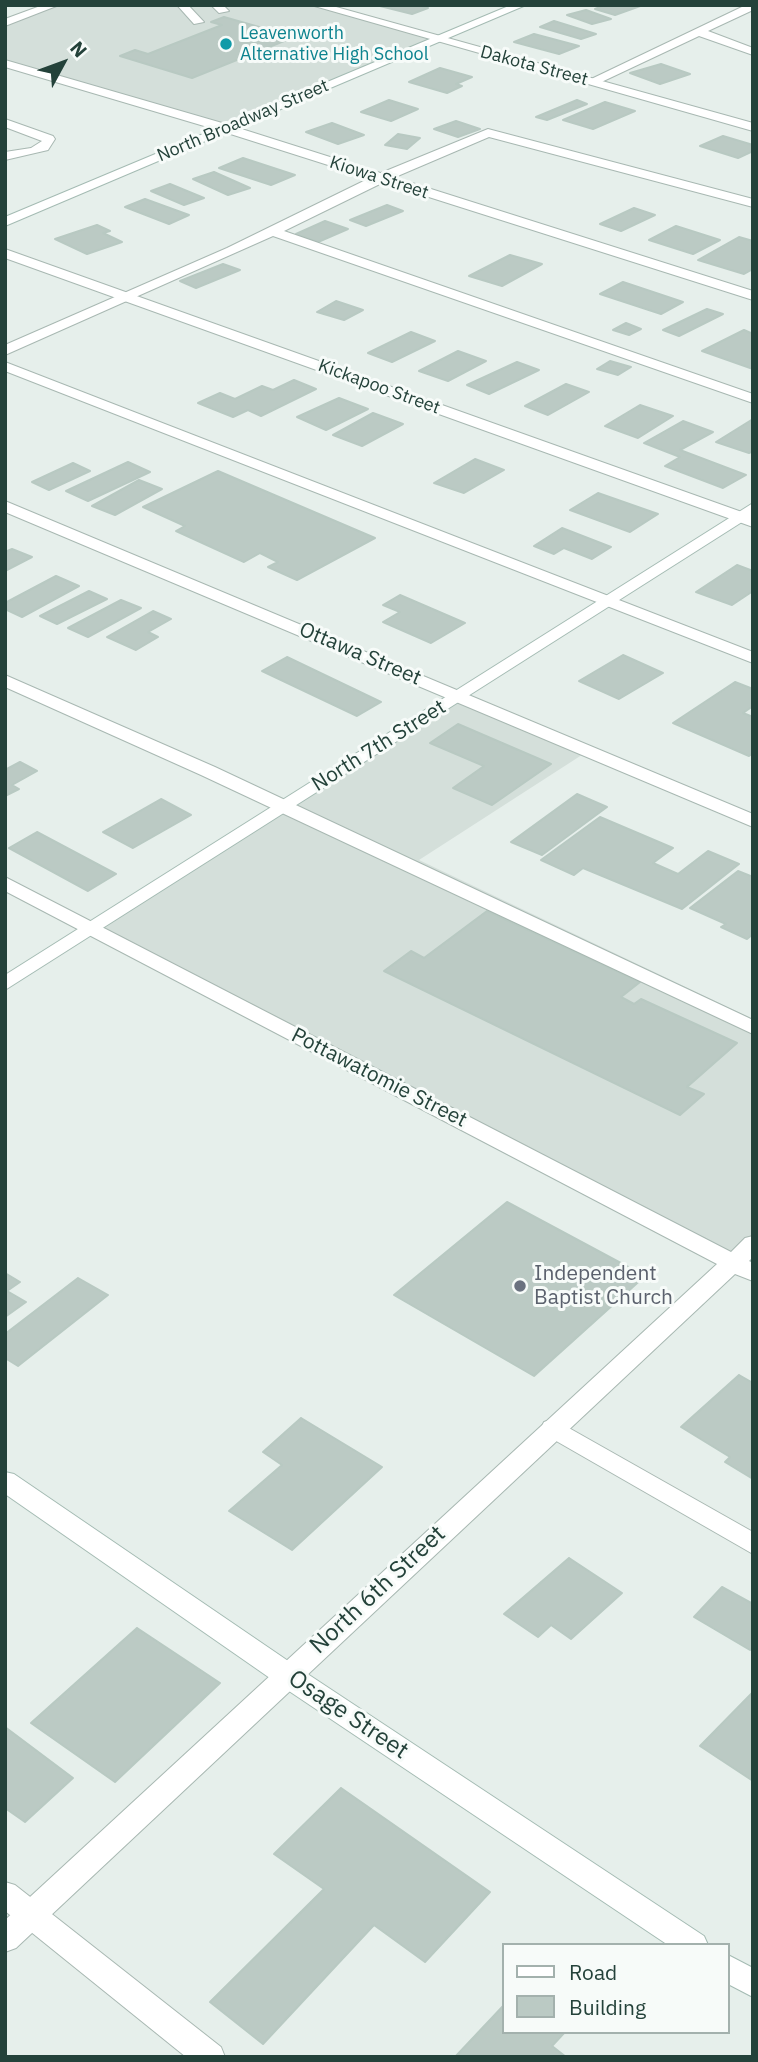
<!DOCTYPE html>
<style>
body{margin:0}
#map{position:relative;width:758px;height:2062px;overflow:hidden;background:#e6efeb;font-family:"IBM Plex Sans",sans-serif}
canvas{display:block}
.frame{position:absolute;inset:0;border:7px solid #24423a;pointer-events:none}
.legend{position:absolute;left:502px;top:1943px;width:228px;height:91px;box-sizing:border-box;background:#f7fbf9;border:2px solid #a3b1ad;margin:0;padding:9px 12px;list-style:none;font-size:21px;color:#24423a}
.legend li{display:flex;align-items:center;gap:14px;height:35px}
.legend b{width:35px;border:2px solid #a3b1ad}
.north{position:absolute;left:28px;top:28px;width:70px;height:70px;-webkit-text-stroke:5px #f7fbf9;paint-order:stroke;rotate:49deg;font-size:19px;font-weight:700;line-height:28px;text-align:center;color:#24423a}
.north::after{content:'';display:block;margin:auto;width:24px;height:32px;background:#24423a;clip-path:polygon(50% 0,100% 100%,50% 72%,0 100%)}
</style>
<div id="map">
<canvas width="758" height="2062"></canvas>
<div class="frame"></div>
<ul class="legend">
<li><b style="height:9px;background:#fff"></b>Road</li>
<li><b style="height:19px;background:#bbcac4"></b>Building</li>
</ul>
<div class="north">N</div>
</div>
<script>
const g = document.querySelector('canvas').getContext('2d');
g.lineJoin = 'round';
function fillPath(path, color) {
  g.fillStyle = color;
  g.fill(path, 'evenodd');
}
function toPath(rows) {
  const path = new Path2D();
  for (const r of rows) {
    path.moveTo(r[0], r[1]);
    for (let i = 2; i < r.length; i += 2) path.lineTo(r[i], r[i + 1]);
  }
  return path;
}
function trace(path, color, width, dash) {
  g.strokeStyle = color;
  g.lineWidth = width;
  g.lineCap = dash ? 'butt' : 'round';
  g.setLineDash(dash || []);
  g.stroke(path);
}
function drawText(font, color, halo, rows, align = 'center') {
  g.font = font + ' "IBM Plex Sans",sans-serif';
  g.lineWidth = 6;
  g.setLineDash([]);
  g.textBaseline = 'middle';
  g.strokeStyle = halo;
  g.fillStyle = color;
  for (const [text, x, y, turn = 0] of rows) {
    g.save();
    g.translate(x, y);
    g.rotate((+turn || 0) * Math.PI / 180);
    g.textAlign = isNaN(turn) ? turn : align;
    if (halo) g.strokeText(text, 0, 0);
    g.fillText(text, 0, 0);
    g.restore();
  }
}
const built = toPath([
 [54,5,316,5,438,40,225,128,5,63,5,23],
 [458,695,588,751,419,860,753,1019,753,1244,732,1263,92,929]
]);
const building = toPath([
 [376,5,418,5,428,8,412,14,376,5],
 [605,5,643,5,615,15,595,9,605,5],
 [586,10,611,19,592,24,567,15,586,10],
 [224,17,294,37,192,78,120,56,135,50,148,54,222,25,211,22,224,17],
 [554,21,596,34,581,39,540,27,554,21],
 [534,34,579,46,559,54,514,42,534,34],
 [661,64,690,74,660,84,630,73,661,64],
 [440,68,472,77,456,84,462,86,447,93,409,82,440,68],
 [389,100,418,109,391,121,361,112,389,100],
 [577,100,587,104,547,120,536,117,577,100],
 [605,102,635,111,593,129,563,120,605,102],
 [456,121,480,129,458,137,434,129,456,121],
 [332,123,364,135,338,144,306,132,332,123],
 [398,134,420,138,407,149,385,145,398,134],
 [723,136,753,145,753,151,738,158,700,146,723,136],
 [243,158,295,175,271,185,219,168,243,158],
 [214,172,250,188,228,195,193,179,214,172],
 [170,184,204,198,184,205,151,191,170,184],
 [145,199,189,215,169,224,125,207,145,199],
 [387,205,403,211,366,226,350,220,387,205],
 [634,208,655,215,621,231,600,224,634,208],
 [325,221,348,229,318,242,296,234,325,221],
 [97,225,110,231,103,233,122,242,87,254,55,239,97,225],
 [676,226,720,240,693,254,649,240,676,226],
 [739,237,753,241,753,269,744,274,698,260,739,237],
 [510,255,542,264,502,286,469,276,510,255],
 [223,264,240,270,196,288,180,281,223,264],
 [623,282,683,302,661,314,600,294,623,282],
 [336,301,363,310,344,320,317,312,336,301],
 [707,309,723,314,679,336,663,330,707,309],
 [626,323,641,329,629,335,613,330,626,323],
 [744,330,753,334,753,369,702,351,744,330],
 [411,332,435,341,392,362,368,353,411,332],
 [458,351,486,361,448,381,419,371,458,351],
 [610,361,631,367,618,375,597,369,610,361],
 [517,362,539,370,489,394,467,385,517,362],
 [294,380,316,389,261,416,248,410,233,417,198,403,220,393,235,399,262,386,273,390,294,380],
 [566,384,589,392,548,415,525,406,566,384],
 [339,398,368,409,326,430,297,417,339,398],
 [640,405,673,416,638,438,605,426,640,405],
 [373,413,403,424,362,446,333,435,373,413],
 [753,419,753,451,749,453,716,442,753,419],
 [683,421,713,432,680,450,746,475,723,488,665,466,680,457,644,443,683,421],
 [475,459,504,470,464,493,434,483,475,459],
 [128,462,150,472,88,501,66,491,128,462],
 [73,463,90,471,49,490,32,482,73,463],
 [218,471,375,538,297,580,268,567,278,562,260,553,244,562,176,531,185,526,143,507,218,471],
 [139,480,162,489,115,515,92,506,139,480],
 [598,493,658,514,630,532,570,510,598,493],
 [562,528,611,547,592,559,564,548,554,554,534,546,562,528],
 [12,549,32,557,5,571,5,552,12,549],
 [737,565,753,571,753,591,732,605,696,592,737,565],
 [56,576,79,586,22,617,5,609,5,603,56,576],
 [89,591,107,599,57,624,40,616,89,591],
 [400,595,465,623,431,643,383,622,400,612,383,605,400,595],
 [121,600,141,608,88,637,68,628,121,600],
 [153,611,171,619,148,632,158,637,136,650,107,637,153,611],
 [623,655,663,673,619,699,579,681,623,655],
 [287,657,381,702,357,716,262,671,287,657],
 [735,682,753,689,753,706,743,713,753,717,753,753,749,756,673,723,735,682],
 [458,724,551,764,492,805,453,788,484,766,430,743,458,724],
 [20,762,37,771,12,785,19,789,5,796,5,770,20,762],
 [577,794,607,807,542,855,511,842,577,794],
 [161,799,191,815,133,848,103,832,161,799],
 [600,817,673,848,653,863,678,874,708,851,739,864,682,909,583,868,574,875,541,860,600,817],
 [37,832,116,874,88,891,9,848,37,832],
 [738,871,753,877,753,934,747,939,721,927,726,924,690,908,738,871],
 [487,911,640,982,621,997,634,1004,641,999,737,1043,687,1087,704,1094,680,1115,384,971,411,951,424,958,487,911],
 [507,1202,645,1276,534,1376,394,1295,507,1202],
 [5,1273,20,1282,7,1291,26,1302,5,1317,5,1273],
 [78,1278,108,1295,18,1366,5,1358,5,1334,78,1278],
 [739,1375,753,1383,753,1479,725,1462,730,1457,681,1427,739,1375],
 [301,1418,382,1467,292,1550,229,1511,282,1465,263,1452,301,1418],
 [569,1558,622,1593,571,1639,551,1625,538,1637,504,1614,569,1558],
 [722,1587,753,1604,753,1647,750,1650,694,1617,722,1587],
 [137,1628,220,1683,115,1782,31,1723,137,1628],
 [753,1692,753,1781,700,1746,753,1692],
 [5,1727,73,1778,25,1822,5,1808,5,1727],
 [341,1788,490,1892,425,1962,374,1925,263,2044,210,2002,324,1889,274,1854,341,1788],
 [504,2005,504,2032,565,2032,552,2046,566,2057,455,2057,504,2005]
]);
const lane = toPath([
 [177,5,188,5,204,22,194,24,177,5],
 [211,5,223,5,229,11,219,13,211,5],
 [746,5,753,5,753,10,708,31,753,48,753,55,699,36,595,85,585,82,746,5],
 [5,119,53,136,55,139,48,150,5,160,5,152,31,148,42,141,5,127,5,119],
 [488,129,753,199,753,207,489,137,386,181,284,231,753,394,753,403,273,236,5,355,5,345,227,248,376,175,488,129],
 [5,362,753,652,753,663,5,371,5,362],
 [5,675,215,767,753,1020,753,1034,201,775,5,687,5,675],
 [553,1419,753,1532,753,1554,544,1434,541,1428,544,1422,553,1419],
 [5,1882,15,1885,221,2047,225,2057,186,2057,5,1911,5,1882]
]);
const street = toPath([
 [43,5,59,5,5,26,5,19,43,5],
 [311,5,329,5,753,123,753,131,311,5],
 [5,60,229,125,753,291,753,300,221,131,5,67,5,60],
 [5,249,753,516,753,527,5,258,5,249],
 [5,501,753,814,753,827,5,512,5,501],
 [5,877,731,1252,745,1238,753,1236,753,1257,749,1261,753,1263,753,1281,735,1274,16,1948,5,1952,5,1920,717,1264,5,891,5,877]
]);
const secondary = toPath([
 [511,5,526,5,5,226,5,217,511,5],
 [753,503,753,515,5,990,5,975,753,503],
 [5,1472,14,1474,297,1667,704,1936,708,1945,668,1945,277,1683,5,1494,5,1472],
 [728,1955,753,1968,753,1997,728,1984,728,1955]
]);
const markers = [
 [226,44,7,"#0f9aa8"],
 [520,1286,7,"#6b7280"]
];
const farCulturenames = [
 ["Leavenworth",240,34],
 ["Alternative High School",240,55]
];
const farStreetnames = [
 ["Dakota Street",534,66,15],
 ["North Broadway Street",243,121,-23],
 ["Kiowa Street",379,178,18],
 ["Kickapoo Street",379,387,20]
];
const streetNames = [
 ["Ottawa Street",360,654,23],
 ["North 7th Street",379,746,-32],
 ["Pottawatomie Street",379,1078,27]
];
const worshipNames = [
 ["Independent",534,1274],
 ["Baptist Church",534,1298]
];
const nearStreetnames = [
 ["North 6th Street",378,1590,-43],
 ["Osage Street",348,1715,34]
];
fillPath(built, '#d4dfda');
fillPath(building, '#bbcac4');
trace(building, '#b8c9c2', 2);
trace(lane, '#a8b8b2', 2);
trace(street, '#a8b8b2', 2);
trace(secondary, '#a4bbb3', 2);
fillPath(lane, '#fff');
fillPath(street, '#fff');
fillPath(secondary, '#fff');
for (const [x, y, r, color] of markers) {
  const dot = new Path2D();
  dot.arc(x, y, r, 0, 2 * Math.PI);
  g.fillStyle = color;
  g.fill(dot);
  trace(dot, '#f7fbf9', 2.5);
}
drawText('18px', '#0d838f', '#f7fbf9', farCulturenames, 'left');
drawText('18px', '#24423a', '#f7fbf9', farStreetnames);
drawText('21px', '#24423a', '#f7fbf9', streetNames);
drawText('21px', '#5b616d', '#f7fbf9', worshipNames, 'left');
drawText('24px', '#24423a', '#f7fbf9', nearStreetnames);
</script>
